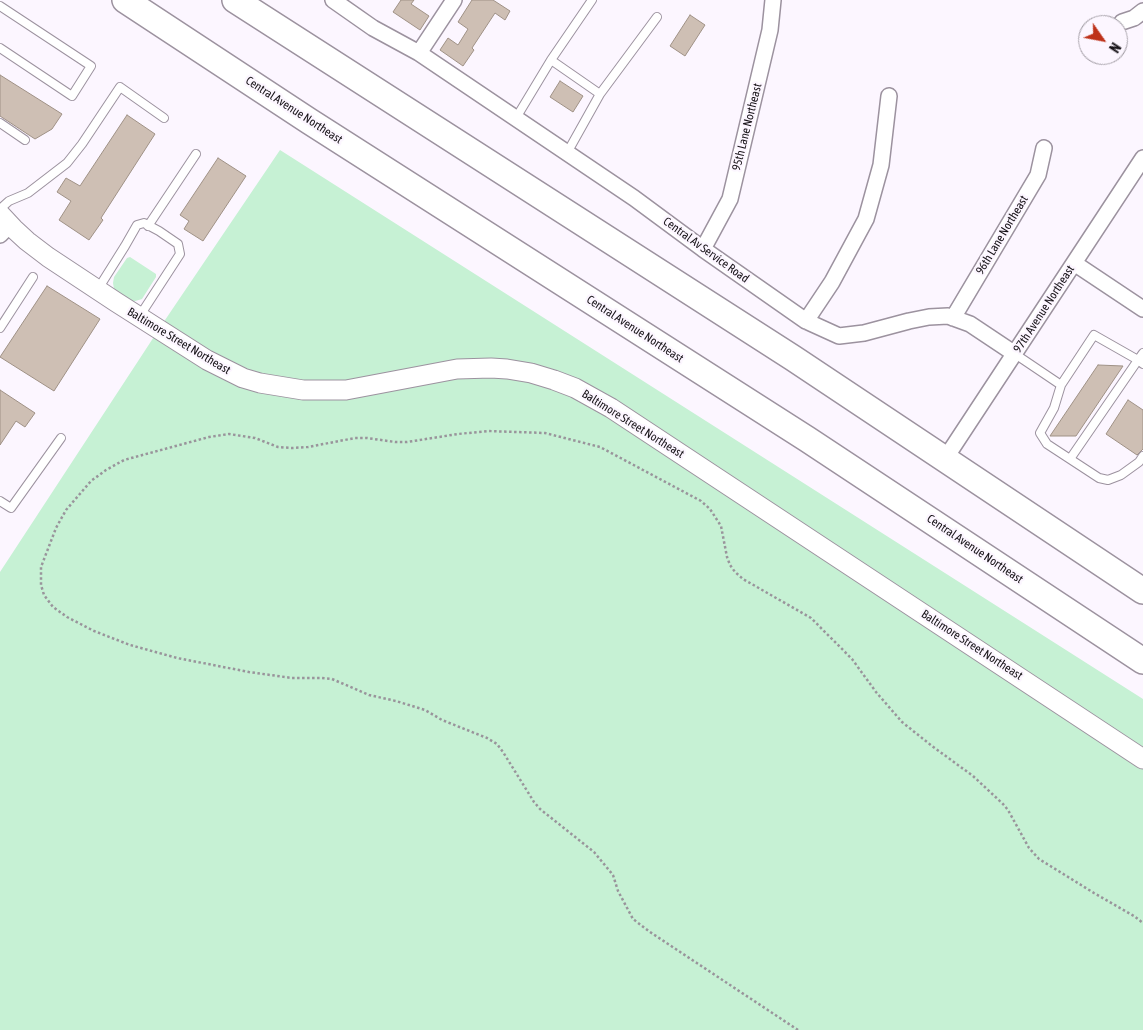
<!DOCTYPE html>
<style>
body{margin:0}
#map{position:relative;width:1143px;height:1030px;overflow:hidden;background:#fcf6ff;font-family:"Asap Condensed",sans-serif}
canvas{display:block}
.north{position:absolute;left:1078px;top:15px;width:50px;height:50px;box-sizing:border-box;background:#fcf6ff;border:1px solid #a09ba3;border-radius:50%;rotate:123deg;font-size:14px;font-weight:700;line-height:20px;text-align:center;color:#171318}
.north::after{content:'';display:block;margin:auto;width:18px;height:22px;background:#be321a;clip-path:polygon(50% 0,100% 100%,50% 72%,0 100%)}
</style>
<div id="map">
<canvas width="1143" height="1030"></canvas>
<div class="north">N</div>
</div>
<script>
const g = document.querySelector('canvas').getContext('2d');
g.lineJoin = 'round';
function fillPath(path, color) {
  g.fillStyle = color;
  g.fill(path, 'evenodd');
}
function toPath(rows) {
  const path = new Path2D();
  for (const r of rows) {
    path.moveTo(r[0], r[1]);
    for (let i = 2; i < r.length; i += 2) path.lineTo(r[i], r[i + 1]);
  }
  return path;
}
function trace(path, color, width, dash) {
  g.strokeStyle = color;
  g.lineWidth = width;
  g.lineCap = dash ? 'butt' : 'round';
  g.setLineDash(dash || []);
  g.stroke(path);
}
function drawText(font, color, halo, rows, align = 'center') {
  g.font = font + ' "Asap Condensed",sans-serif';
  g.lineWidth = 4.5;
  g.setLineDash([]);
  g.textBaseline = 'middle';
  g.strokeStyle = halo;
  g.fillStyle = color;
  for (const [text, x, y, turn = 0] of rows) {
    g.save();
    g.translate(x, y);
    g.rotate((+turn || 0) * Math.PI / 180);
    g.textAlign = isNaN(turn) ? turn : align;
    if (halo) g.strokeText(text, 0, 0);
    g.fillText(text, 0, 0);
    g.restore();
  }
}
const green = toPath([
 [280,150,1143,699,1143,1030,0,1030,0,572,163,323],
 [130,257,156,274,156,277,142,299,132,302,117,292,114,289,113,283,114,277,127,258]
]);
const building = toPath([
 [401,0,414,0,411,4,429,16,420,30,393,12,401,0],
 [472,0,493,0,510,11,505,20,495,13,472,48,474,50,463,66,440,50,448,38,458,45,468,29,458,22,472,0],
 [690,15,705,25,685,56,670,46,690,15],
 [0,75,62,114,52,129,35,139,0,116,0,75],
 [560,81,583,96,573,112,550,97,560,81],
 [127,115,155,134,101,218,103,220,89,240,59,220,71,201,57,192,66,178,80,186,127,115],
 [218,158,246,176,203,241,184,229,189,221,180,215,218,158],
 [47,286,100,319,54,391,0,357,47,286],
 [1098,365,1123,366,1076,436,1050,436,1098,365],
 [0,390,35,413,25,427,16,421,0,445,0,390],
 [1128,400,1143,410,1143,449,1137,455,1106,434,1128,400]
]);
const path = toPath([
 [798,1030,650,932,633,919,618,891,613,875,594,852,540,809,534,802,503,752,497,744,487,738,442,720,425,710,396,701,369,695,332,679,322,678,292,678,249,672,177,658,130,645,94,631,67,617,53,607,44,595,41,585,41,567,56,528,66,510,91,481,106,470,124,460,209,437,229,434,255,438,278,447,292,448,308,447,355,438,367,438,395,442,407,442,458,434,488,431,545,433,600,447,701,501,710,509,721,526,727,557,730,565,735,572,743,579,811,618,852,659,876,692,902,722,932,746,973,776,1003,804,1008,810,1029,848,1039,859,1094,893,1134,916,1143,923]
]);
const service = toPath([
 [0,6,91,66,72,96,0,48],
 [551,60,592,0],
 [600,94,657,17],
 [516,118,551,60,600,94,567,153],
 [0,123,25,140],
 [0,209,9,201,28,193,67,163,82,144,120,87,164,118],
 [148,226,196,154],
 [98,289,125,246,137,225,144,223,159,231,178,244,180,254,139,317],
 [0,328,33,277],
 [1015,354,1061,385,1094,335,1138,360,1143,353],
 [1061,385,1054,408,1040,433,1047,444,1099,478,1108,480,1121,475,1139,462,1143,456],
 [1070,459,1138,360,1143,364],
 [0,501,11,508,61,438]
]);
const minor = toPath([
 [333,0,373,28,419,53,634,198,703,249,806,321,839,336,864,333,909,321,929,317,948,316,970,324,1015,354],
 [1122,22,1134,18,1143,11],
 [419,53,454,0],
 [0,235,10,225],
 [703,249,730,199,770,30,773,0],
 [1074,263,1143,309],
 [953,318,1038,175,1044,148],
 [806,321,832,282,866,219,881,165,889,96],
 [945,459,1143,158]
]);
const tertiary = toPath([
 [0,214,14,229,27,241,48,257,116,302,207,360,243,378,260,383,303,390,346,390,457,369,491,368,507,369,531,373,554,380,575,388,611,408,1143,759]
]);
const trunk = toPath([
 [125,0,309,121,807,439,1143,661],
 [235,0,793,358,1143,591]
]);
const streetNames = [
 ["Central Avenue Northeast",294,110,33],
 ["95th Lane Northeast",747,127,-76],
 ["96th Lane Northeast",1002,235,-59],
 ["Central Av Service Road",706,250,36],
 ["97th Avenue Northeast",1044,309,-57],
 ["Central Avenue Northeast",635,329,33],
 ["Baltimore Street Northeast",179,341,31],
 ["Baltimore Street Northeast",633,424,32],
 ["Central Avenue Northeast",975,549,34],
 ["Baltimore Street Northeast",972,645,33]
];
fillPath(green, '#c6f1d4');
fillPath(building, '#cebfb4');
trace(building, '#9f9186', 1);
trace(service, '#9c929f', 10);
trace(minor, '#9c929f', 18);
trace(tertiary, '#9c929f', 21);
trace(trunk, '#9c929f', 28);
trace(path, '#99949b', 2.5, [2.5, 2.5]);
trace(service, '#fff', 8);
trace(minor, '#fff', 15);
trace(tertiary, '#fff', 19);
trace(trunk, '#fff', 25);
drawText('12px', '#171318', '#fcf6ff', streetNames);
</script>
